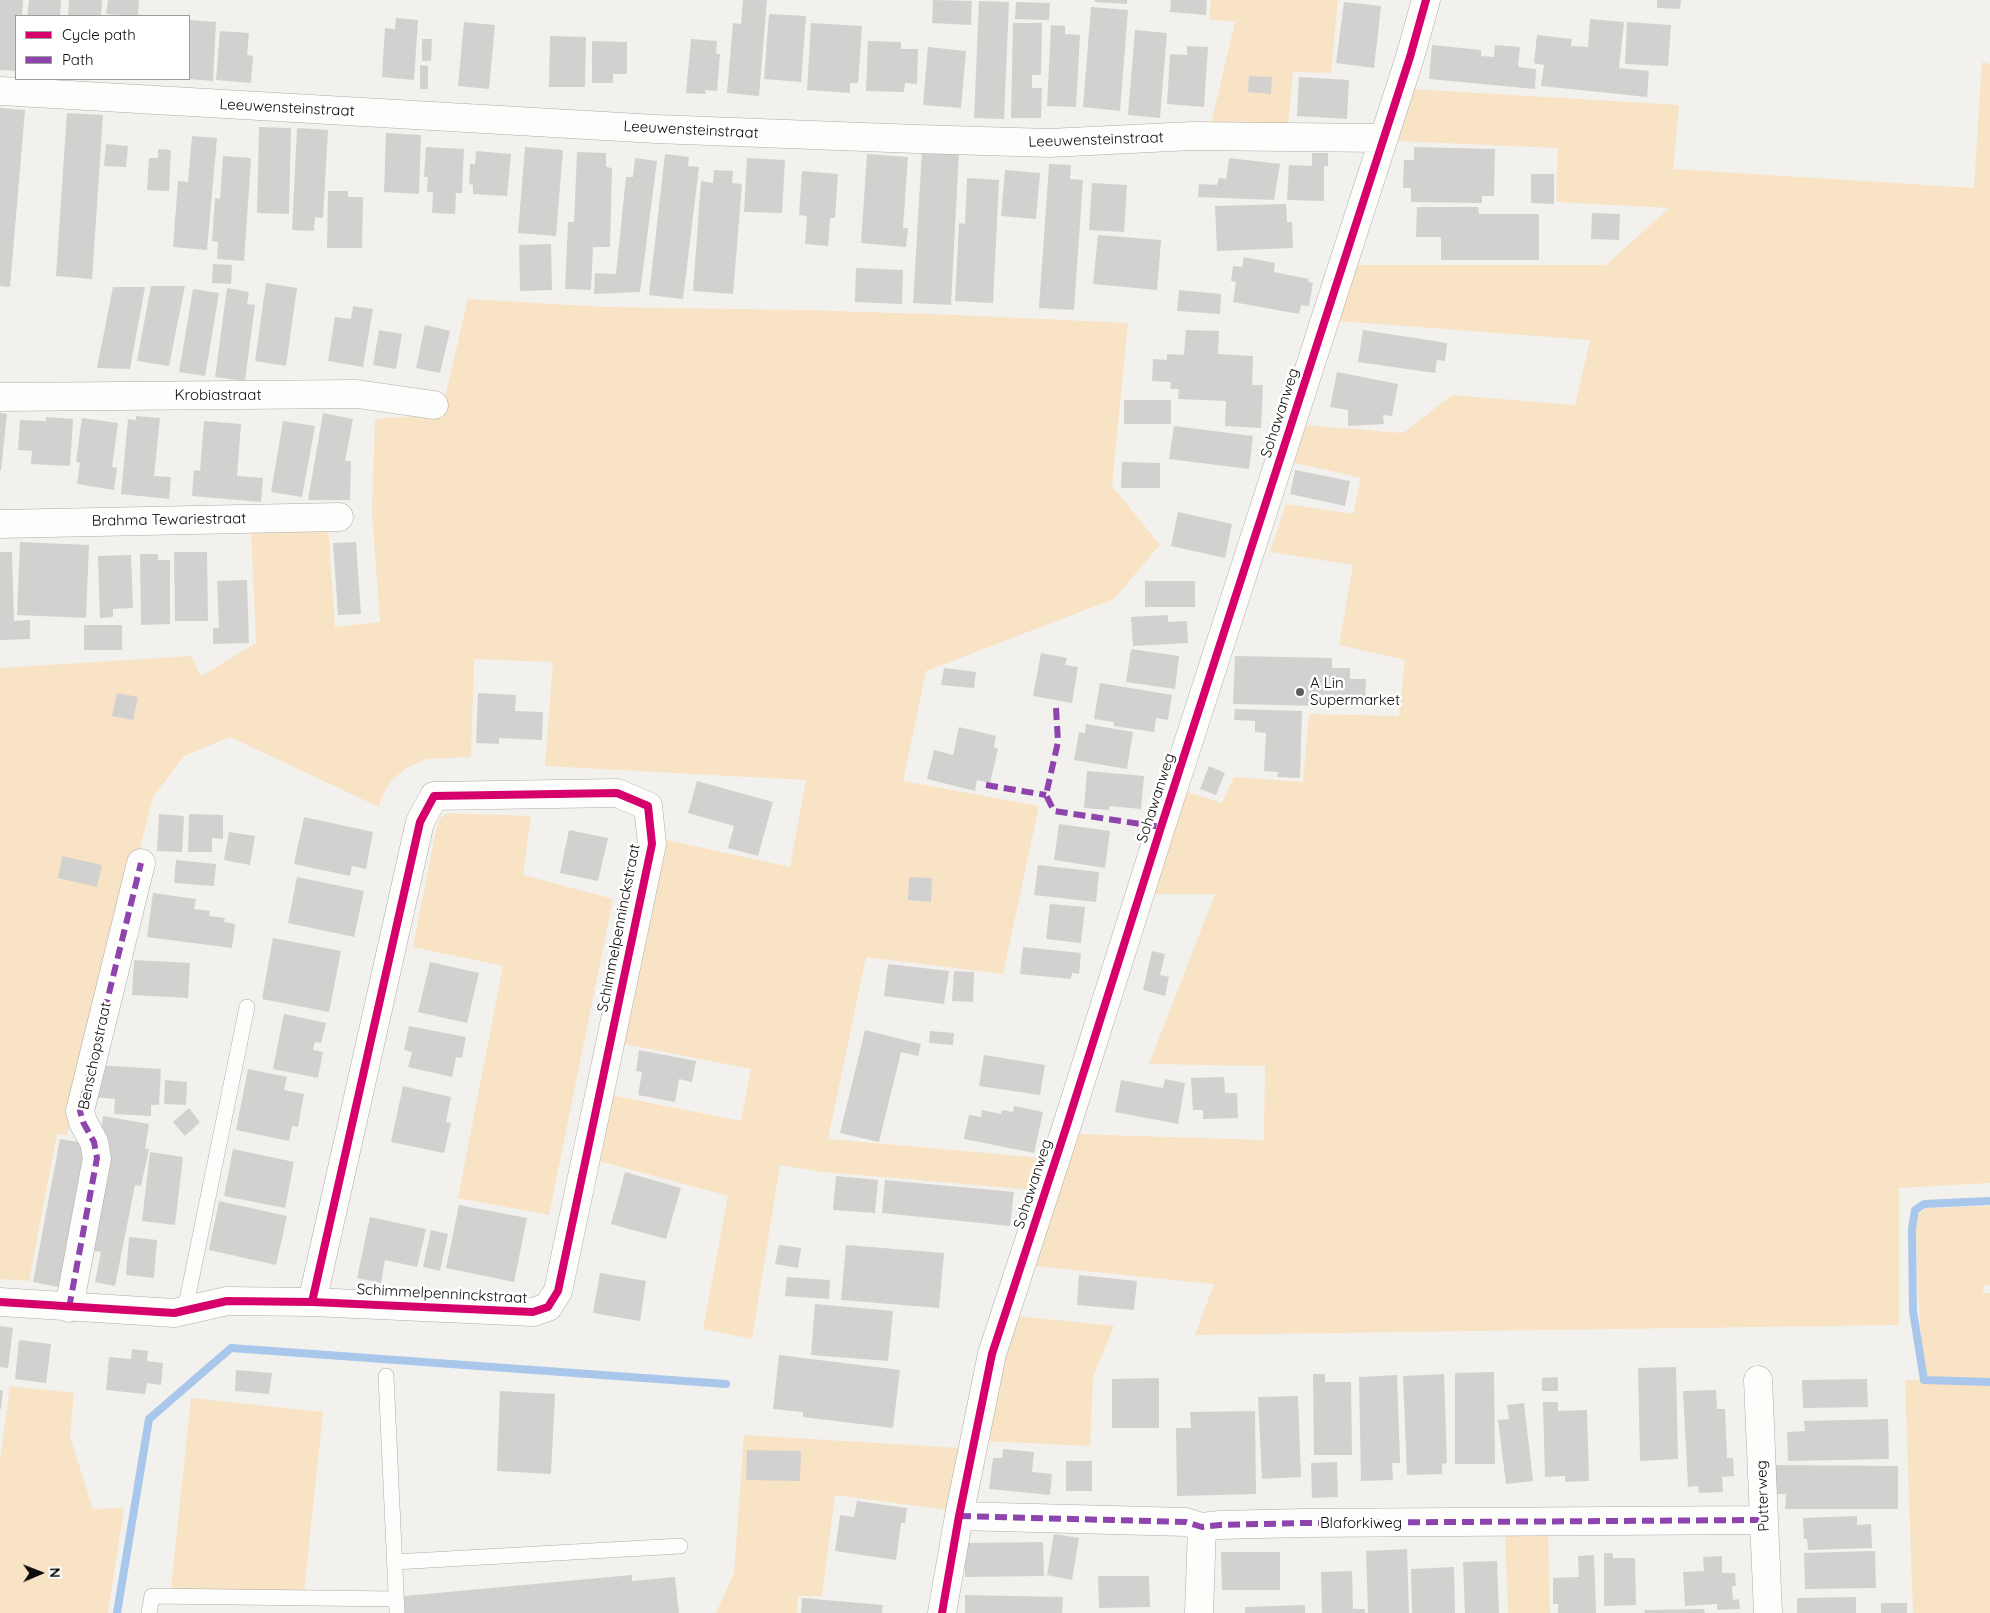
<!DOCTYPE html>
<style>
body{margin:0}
#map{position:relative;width:1990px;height:1613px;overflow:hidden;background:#f3f1ee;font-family:Quicksand,sans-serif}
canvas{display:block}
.legend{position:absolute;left:15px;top:15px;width:175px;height:65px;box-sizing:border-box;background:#fff;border:1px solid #9e9d9d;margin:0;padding:6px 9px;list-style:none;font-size:15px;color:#0d0b09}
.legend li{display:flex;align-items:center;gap:10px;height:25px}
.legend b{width:25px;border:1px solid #9e9d9d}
.north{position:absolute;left:15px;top:1548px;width:50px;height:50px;-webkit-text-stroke:4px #fff;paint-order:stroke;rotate:89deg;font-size:14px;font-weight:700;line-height:20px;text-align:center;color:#0d0b09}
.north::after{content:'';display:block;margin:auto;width:18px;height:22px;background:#0d0b09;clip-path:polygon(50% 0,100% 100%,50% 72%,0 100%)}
</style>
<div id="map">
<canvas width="1990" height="1613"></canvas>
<ul class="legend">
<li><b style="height:6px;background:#d6006c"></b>Cycle path</li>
<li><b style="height:6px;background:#8e44ad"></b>Path</li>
</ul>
<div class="north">N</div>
</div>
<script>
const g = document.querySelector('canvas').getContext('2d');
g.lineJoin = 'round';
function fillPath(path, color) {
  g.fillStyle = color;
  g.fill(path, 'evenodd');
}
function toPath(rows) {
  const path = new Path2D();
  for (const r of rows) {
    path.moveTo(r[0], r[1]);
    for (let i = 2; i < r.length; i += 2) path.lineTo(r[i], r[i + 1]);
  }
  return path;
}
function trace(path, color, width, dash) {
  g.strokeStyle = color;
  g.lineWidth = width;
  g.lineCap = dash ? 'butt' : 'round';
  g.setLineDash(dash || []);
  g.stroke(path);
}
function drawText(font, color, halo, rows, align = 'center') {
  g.font = font + ' Quicksand,sans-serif';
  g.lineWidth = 5;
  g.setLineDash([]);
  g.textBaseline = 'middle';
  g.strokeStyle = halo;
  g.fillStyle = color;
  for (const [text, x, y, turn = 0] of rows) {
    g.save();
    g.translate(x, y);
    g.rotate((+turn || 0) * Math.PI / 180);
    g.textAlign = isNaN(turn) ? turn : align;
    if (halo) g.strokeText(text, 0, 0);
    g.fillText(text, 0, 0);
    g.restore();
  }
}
const green = toPath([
 [1211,0,1338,0,1331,73,1293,72,1288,125,1211,124,1235,22,1209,19],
 [1982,62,1990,64,1990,1183,1899,1188,1899,1325,1195,1335,1214,1284,1035,1266,1074,1134,1264,1140,1265,1066,1149,1064,1215,894,1153,894,1187,792,1222,803,1234,777,1303,782,1309,714,1399,716,1405,660,1339,645,1353,565,1270,552,1286,504,1353,514,1361,478,1292,462,1304,425,1403,433,1452,395,1575,405,1590,340,1338,321,1356,265,1606,265,1669,208,1556,202,1558,148,1395,141,1411,89,1679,105,1673,169,1974,188],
 [468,299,606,307,803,310,958,315,1128,323,1112,486,1160,545,1114,599,926,671,903,781,1039,806,1003,974,866,957,828,1139,1043,1158,1034,1190,823,1172,780,1165,752,1339,703,1329,728,1196,599,1161,611,1095,741,1121,751,1069,620,1043,662,839,790,867,806,780,545,766,553,662,474,659,471,757,426,759,406,768,392,780,384,792,379,807,230,737,184,756,153,797,67,1135,57,1134,29,1281,0,1279,0,668,191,656,201,676,256,643,251,526,328,525,335,627,380,622,372,512,375,419,441,414],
 [448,813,531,816,523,875,613,899,549,1215,458,1198,503,966,413,947,436,830,440,818],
 [1990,1206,1990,1285,1983,1286,1983,1293,1990,1293,1990,1613,1913,1613,1905,1380,1924,1380,1918,1296,1916,1226,1919,1214,1926,1208],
 [1017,1316,1114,1326,1093,1377,1090,1446,984,1441,998,1368],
 [10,1386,74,1393,70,1437,93,1509,124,1508,108,1613,0,1613,0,1461],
 [191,1398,323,1412,303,1602,171,1588],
 [744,1435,961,1448,947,1510,835,1495,822,1596,798,1596,797,1613,716,1613,734,1573],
 [1548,1530,1550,1613,1508,1613,1505,1531]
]);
const stream = toPath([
 [1990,1201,1924,1204,1915,1210,1912,1229,1913,1311,1924,1380,1990,1382],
 [117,1613,149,1419,231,1348,726,1384]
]);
const building = toPath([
 [0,0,23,0,22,16,16,16,16,71,0,70],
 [29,0,61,0,60,16,27,16],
 [69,0,102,0,101,16,68,16],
 [108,0,139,0,138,16,106,14],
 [743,0,767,0,759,96,727,93,733,23,741,24],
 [933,0,972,1,971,25,932,23],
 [1095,0,1127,0,1127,4,1095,2],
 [1171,0,1207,0,1206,15,1170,12],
 [1657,0,1681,0,1680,9,1657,8],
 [979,1,1009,2,1004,119,974,118],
 [1016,2,1050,3,1049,20,1015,19],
 [1344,2,1381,6,1374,68,1336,63],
 [1091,7,1128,10,1120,111,1083,107],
 [769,14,806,16,801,82,764,79],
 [396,18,418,20,414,80,382,77,385,28,395,29],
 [1590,19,1624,22,1619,68,1649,71,1647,97,1541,86,1544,65,1534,63,1537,35,1572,39,1571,46,1588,47],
 [189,20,216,22,213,81,189,79],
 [464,22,495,25,489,89,458,86],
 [1627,22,1671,25,1668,66,1625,64],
 [811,23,862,26,858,83,850,83,850,93,807,90],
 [1013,23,1042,23,1041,75,1032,75,1032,88,1042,88,1041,118,1011,118],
 [1051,25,1065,26,1065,34,1080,35,1076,107,1047,106],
 [1135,30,1167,33,1160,118,1128,115],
 [220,31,249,33,247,55,253,56,251,83,216,80],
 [550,36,586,37,585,87,549,87],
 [422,39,432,39,431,61,422,61],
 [691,39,717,41,716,54,720,54,717,91,705,90,706,94,686,93],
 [592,41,627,42,627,74,613,74,613,83,592,83],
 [868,41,901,42,901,49,918,49,917,84,905,83,904,92,866,91],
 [1432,45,1481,50,1481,56,1494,57,1495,45,1520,47,1518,67,1536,69,1535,89,1429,79],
 [1187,46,1208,47,1204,107,1167,104,1170,54,1187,55],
 [928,47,966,51,961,108,923,105],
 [420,65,428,66,428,89,420,89],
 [1249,76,1272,77,1271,94,1248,92],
 [1299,77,1349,80,1347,119,1297,116],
 [0,108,25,110,10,287,0,286],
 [67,113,103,115,92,279,56,276],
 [259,127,291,128,289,214,257,213],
 [297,128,328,130,323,218,315,217,314,231,292,230],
 [386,133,421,135,419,194,384,192],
 [192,136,217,138,207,250,173,247,178,181,188,182],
 [106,144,128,146,126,167,104,166],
 [426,147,464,149,462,193,456,193,455,214,432,213,433,192,427,192,428,177,424,177],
 [525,147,563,150,556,236,518,233],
 [1414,147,1495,149,1494,196,1482,196,1482,203,1411,202,1411,188,1403,188,1404,160,1414,160],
 [158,149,171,150,169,191,147,190,149,158,158,158],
 [922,150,959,152,951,305,913,303],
 [476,151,511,154,507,196,473,194,473,185,469,184,470,164,475,164],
 [577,152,606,153,606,167,612,168,610,247,593,247,591,290,565,289,568,222,574,222],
 [1312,153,1328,153,1328,166,1324,166,1324,201,1287,200,1289,165,1312,166],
 [665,154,689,157,688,166,699,167,683,299,649,295],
 [867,154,908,157,903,228,908,228,906,247,861,243],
 [223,156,251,158,244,261,217,259,218,242,212,241,215,198,220,199],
 [635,158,657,161,640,292,594,294,595,273,616,274,626,177,633,177],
 [747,158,785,160,782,213,744,212],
 [1229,158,1280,164,1274,200,1198,197,1199,184,1217,185,1219,178,1226,179],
 [1049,164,1071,165,1070,179,1083,180,1074,310,1039,308],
 [714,170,733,171,732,183,742,184,733,294,693,291,701,181,713,183],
 [1005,170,1040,173,1036,219,1001,216],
 [802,171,838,174,835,218,830,218,828,246,805,244,807,216,799,215],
 [1531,174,1554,174,1554,204,1531,203],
 [967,178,999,180,993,303,955,301,959,223,965,224],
 [1092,183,1127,185,1124,232,1089,230],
 [328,191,348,191,348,197,363,197,362,248,327,248],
 [1286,204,1287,222,1292,222,1293,248,1217,251,1215,206],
 [1417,207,1478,207,1479,214,1539,214,1539,260,1441,260,1441,237,1416,237],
 [1592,213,1620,214,1619,240,1591,239],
 [1098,235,1161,240,1157,290,1093,284],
 [551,244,552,290,520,291,519,245],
 [1244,257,1275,263,1274,272,1309,279,1308,282,1313,283,1309,306,1301,305,1299,314,1233,302,1236,282,1231,281,1233,266,1242,267],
 [213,264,232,265,231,284,212,283],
 [856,268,903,270,902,304,855,302],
 [266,283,297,288,286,366,255,361],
 [151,286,185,286,169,366,137,361],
 [113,287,145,287,130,369,97,368],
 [227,288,249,292,247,304,255,305,245,381,215,377],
 [193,289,219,293,205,376,179,372],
 [1179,290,1221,294,1220,314,1177,311],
 [353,306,373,309,363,367,328,361,335,317,351,319],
 [425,325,450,331,440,373,416,368],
 [379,330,402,334,396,369,373,365],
 [1186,330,1219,331,1218,354,1253,356,1252,385,1263,385,1261,428,1225,426,1226,401,1178,399,1179,389,1170,389,1171,382,1152,381,1153,359,1167,360,1167,354,1184,355],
 [1363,330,1447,343,1445,361,1437,360,1435,373,1358,362],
 [1337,372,1398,384,1392,416,1383,415,1384,424,1348,426,1348,410,1330,407],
 [1124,400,1171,400,1171,424,1124,424],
 [0,413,7,414,1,470,0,470],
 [323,413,353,419,345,461,351,461,350,500,308,500],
 [136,416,160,418,154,476,171,477,169,499,121,494,128,419,136,420],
 [46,417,73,419,70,466,31,464,32,451,18,450,20,420,46,421],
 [82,418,118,423,112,467,117,468,114,490,77,484,80,463,76,462],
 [204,421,241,424,237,476,263,478,261,502,192,496,194,470,200,471],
 [283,421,315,426,302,497,271,492],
 [1174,426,1253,436,1249,469,1169,459],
 [1122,462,1160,463,1160,488,1121,488],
 [1295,470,1350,481,1345,506,1290,494],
 [1178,512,1232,524,1225,558,1171,546],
 [20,542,89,545,86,618,17,615],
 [356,542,361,614,338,615,333,543],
 [0,552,12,552,14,621,30,620,30,639,0,640],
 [174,552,207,552,208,621,175,621],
 [140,554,158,554,158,560,170,560,170,624,141,625],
 [131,555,133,608,113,609,113,617,100,618,98,556],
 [247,580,249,643,213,644,213,628,219,628,217,581],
 [1145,581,1195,581,1195,607,1145,607],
 [1168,615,1168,622,1187,621,1188,643,1133,646,1131,617],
 [84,625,122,625,122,650,84,650],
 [1131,649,1179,656,1175,689,1126,682],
 [1041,653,1067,658,1065,665,1078,667,1072,703,1033,696],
 [1235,656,1332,658,1332,668,1350,668,1350,679,1366,679,1365,707,1233,704],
 [944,668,976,672,974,688,941,685],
 [1100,683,1172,695,1168,720,1156,718,1154,732,1114,726,1114,722,1094,719],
 [117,693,138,697,133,720,112,716],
 [478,693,516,695,515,711,543,712,542,740,499,738,499,744,476,743],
 [1235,709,1302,711,1300,778,1277,777,1278,772,1264,771,1266,733,1255,732,1255,721,1234,720],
 [1086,724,1133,732,1127,769,1074,760,1079,732,1085,733],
 [959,727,996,736,994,747,998,749,990,783,977,780,975,791,927,779,934,750,953,755],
 [1209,766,1225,773,1216,795,1200,789],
 [1087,771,1144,776,1141,809,1109,806,1109,810,1084,808],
 [697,781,773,802,758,856,728,848,734,826,688,813],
 [159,814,184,816,182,852,157,851],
 [189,814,223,815,223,839,212,838,212,852,188,852],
 [304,817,373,832,366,869,352,866,350,876,294,864],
 [1059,824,1110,831,1105,868,1054,860],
 [569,830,608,838,598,881,560,873],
 [229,832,255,836,250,865,224,860],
 [62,856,102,865,97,887,58,878],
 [176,860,216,864,214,886,174,883],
 [1038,865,1099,872,1096,902,1034,895],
 [297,877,364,891,354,937,288,923],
 [909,877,932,878,931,902,908,900],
 [153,893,196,899,194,909,210,911,209,916,225,918,224,922,235,924,232,948,147,937],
 [1050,904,1085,907,1081,943,1046,939],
 [273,938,341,951,329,1012,262,999],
 [1023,947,1081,953,1079,974,1072,973,1071,979,1020,974],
 [1152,951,1165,954,1160,975,1169,977,1165,996,1143,990],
 [134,960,190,963,188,998,132,995],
 [430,962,479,973,467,1023,418,1012],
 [888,964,949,971,944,1004,884,996],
 [954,971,974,972,973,1002,952,1001],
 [284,1014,326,1023,321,1043,315,1042,313,1050,323,1052,318,1078,273,1069],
 [409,1026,466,1037,462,1058,456,1057,452,1077,408,1067,412,1052,404,1050],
 [865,1030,921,1044,918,1056,901,1052,879,1142,840,1133],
 [930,1031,954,1033,953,1045,929,1043],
 [639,1050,696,1061,692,1082,679,1079,675,1102,638,1095,642,1072,636,1071],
 [984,1055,1045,1065,1040,1095,979,1086],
 [96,1065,161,1069,159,1105,151,1105,151,1116,114,1114,115,1099,94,1097],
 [248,1069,287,1077,284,1090,304,1094,298,1127,292,1126,289,1141,236,1130],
 [1224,1077,1225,1093,1237,1093,1238,1118,1203,1119,1203,1110,1193,1110,1191,1078],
 [1165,1079,1185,1083,1178,1124,1115,1112,1121,1080,1163,1088],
 [165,1080,187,1082,186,1105,164,1104],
 [403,1086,451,1097,446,1122,451,1123,444,1153,391,1142],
 [1014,1106,1043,1112,1034,1153,964,1139,969,1115,981,1117,982,1110,1001,1114,1002,1110,1013,1112],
 [189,1108,200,1122,185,1136,173,1122],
 [103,1116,149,1124,145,1149,149,1149,141,1186,135,1185,115,1286,95,1282,101,1252,86,1249,109,1141,100,1139],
 [60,1139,90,1144,63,1288,33,1282],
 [233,1149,294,1162,285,1208,224,1196],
 [150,1152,183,1157,175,1225,142,1221],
 [625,1172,681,1188,666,1239,611,1224],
 [836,1176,878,1180,875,1213,833,1210],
 [885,1180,1014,1192,1010,1226,882,1213],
 [219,1201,287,1216,276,1265,209,1250],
 [459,1205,527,1218,514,1282,446,1268],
 [370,1217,426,1229,417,1267,385,1260,381,1283,357,1278],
 [431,1230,448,1234,440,1271,423,1267],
 [129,1237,157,1240,154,1278,126,1275],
 [779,1245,801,1248,798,1268,775,1264],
 [846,1245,944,1253,939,1308,841,1300],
 [600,1273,646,1281,640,1321,593,1313],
 [1079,1275,1137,1281,1134,1310,1077,1305],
 [787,1277,830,1280,829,1299,785,1296],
 [815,1304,893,1311,888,1361,811,1355],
 [0,1326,13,1328,8,1368,0,1367],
 [19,1340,51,1344,46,1383,15,1379],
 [132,1349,148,1351,147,1361,163,1363,161,1385,147,1383,145,1394,106,1390,109,1357,131,1359],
 [779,1355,900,1370,893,1428,803,1417,803,1412,773,1409],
 [1676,1367,1678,1459,1640,1461,1638,1368],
 [236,1370,272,1373,269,1394,235,1391],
 [1494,1372,1495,1464,1455,1464,1455,1373],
 [1313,1374,1325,1374,1325,1382,1351,1382,1352,1455,1314,1455],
 [1444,1374,1447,1463,1442,1464,1442,1474,1407,1475,1403,1376],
 [1397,1375,1400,1463,1392,1463,1393,1480,1361,1481,1359,1377],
 [1558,1377,1558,1391,1542,1391,1542,1378],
 [1159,1378,1159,1428,1112,1428,1112,1379],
 [1867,1379,1868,1407,1803,1408,1802,1380],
 [0,1390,3,1391,1,1409,0,1409],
 [1716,1390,1717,1409,1725,1409,1727,1458,1733,1458,1734,1476,1722,1477,1723,1492,1699,1493,1698,1486,1688,1487,1683,1391],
 [500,1391,555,1394,551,1474,497,1471],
 [1298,1396,1301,1477,1262,1479,1258,1397],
 [1543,1402,1558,1402,1558,1411,1587,1410,1589,1481,1565,1482,1565,1476,1545,1477],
 [1524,1403,1533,1481,1506,1484,1498,1420,1509,1419,1507,1405],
 [1255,1411,1256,1494,1177,1496,1176,1428,1191,1428,1190,1412],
 [1888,1419,1889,1459,1788,1461,1787,1432,1805,1431,1804,1421],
 [1003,1449,1034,1452,1032,1472,1052,1474,1050,1495,989,1489,993,1458,1002,1458],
 [747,1450,801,1451,800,1481,746,1480],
 [1066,1461,1092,1461,1092,1491,1066,1491],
 [1337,1462,1338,1497,1312,1498,1311,1463],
 [1772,1465,1898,1466,1898,1509,1785,1509,1786,1494,1772,1494],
 [857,1501,907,1508,905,1523,901,1523,896,1560,835,1551,840,1515,854,1517],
 [1857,1516,1857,1525,1871,1524,1872,1548,1808,1550,1807,1539,1804,1539,1803,1518],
 [1054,1534,1079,1538,1072,1580,1047,1575],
 [1043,1542,1044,1576,965,1577,964,1543],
 [1407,1549,1409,1613,1368,1613,1366,1551],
 [1875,1551,1876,1588,1805,1589,1804,1553],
 [1221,1552,1280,1552,1280,1590,1222,1590],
 [1604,1553,1613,1553,1613,1558,1635,1558,1636,1605,1604,1606],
 [1594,1555,1596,1613,1558,1613,1558,1604,1553,1604,1553,1578,1579,1577,1578,1556],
 [1722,1556,1722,1573,1735,1573,1736,1586,1732,1586,1733,1600,1739,1599,1740,1609,1717,1610,1717,1604,1685,1606,1683,1572,1704,1571,1703,1557],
 [1497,1561,1499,1613,1465,1613,1463,1562],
 [1454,1567,1455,1613,1412,1613,1411,1569],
 [1352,1571,1353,1609,1365,1609,1365,1613,1322,1613,1321,1572],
 [632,1575,632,1581,675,1577,679,1613,405,1613,404,1596],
 [1098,1576,1149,1576,1150,1607,1099,1608],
 [965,1595,1063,1597,1062,1613,965,1613],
 [1856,1597,1856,1613,1797,1613,1797,1598],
 [802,1598,883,1605,882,1613,801,1613],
 [1881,1603,1907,1603,1907,1613,1881,1613],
 [1305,1605,1305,1613,1245,1613,1245,1607],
 [1704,1609,1705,1613,1645,1613,1644,1610]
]);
const lane = toPath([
 [185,1310,247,1007],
 [386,1376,397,1613],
 [394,1562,680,1546],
 [149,1613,152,1596,396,1599]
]);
const street = toPath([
 [0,91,656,129,916,139,1049,143,1192,136,1383,138],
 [0,397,357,394,434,405],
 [0,524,339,517],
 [0,1302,174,1313,227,1301,312,1302,533,1312,548,1307,558,1291,652,844,648,806,617,793,434,796,420,822,312,1302],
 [69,1308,97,1158,94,1142,83,1122,80,1111,141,863],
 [1758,1380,1768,1613],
 [959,1516,1186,1522,1202,1527,1220,1525,1303,1523,1763,1520],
 [942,1613,959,1516,992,1354,1067,1125,1161,827,1410,57,1426,0],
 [1199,1613,1202,1527]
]);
const quiet = toPath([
 [1056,708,1058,742,1046,795,1054,811,1161,827],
 [986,785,1046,795],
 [69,1308,97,1158,94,1142,83,1122,80,1111,141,863],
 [959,1516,1186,1522,1202,1527,1220,1525,1303,1523,1763,1520]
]);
const cycleway = toPath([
 [0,1302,174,1313,227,1301,312,1302,533,1312,548,1307,558,1291,652,844,648,806,617,793,434,796,420,822,312,1302],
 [942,1613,959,1516,992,1354,1067,1125,1161,827,1410,57,1426,0]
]);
const markers = [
 [1300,692,5,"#5e5c59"]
];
const streetNames = [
 ["Leeuwensteinstraat",287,108,3],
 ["Leeuwensteinstraat",691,130,3],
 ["Leeuwensteinstraat",1096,140,-2],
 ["Krobiastraat",218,395],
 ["Sohawanweg",1280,413,-72],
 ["Brahma Tewariestraat",169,520,-1],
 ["Sohawanweg",1156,798,-72],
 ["Schimmelpenninckstraat",619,928,-79],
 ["Benschopstraat",95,1056,-78],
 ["Sohawanweg",1033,1184,-72],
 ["Schimmelpenninckstraat",442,1294,3],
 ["Putterweg",1763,1496,-92],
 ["Blaforkiweg",1361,1523]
];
const poiNames = [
 ["A Lin",1310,683],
 ["Supermarket",1310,700]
];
fillPath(green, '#f8e3c5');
trace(stream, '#a9c7eb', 8);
fillPath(building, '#d3d1cf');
trace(lane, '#adaca9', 16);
trace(street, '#adaca9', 29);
trace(lane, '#fdfdfc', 15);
trace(street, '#fdfdfc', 28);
trace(quiet, '#8e44ad', 6, [12, 6]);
trace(cycleway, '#d6006c', 8);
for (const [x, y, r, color] of markers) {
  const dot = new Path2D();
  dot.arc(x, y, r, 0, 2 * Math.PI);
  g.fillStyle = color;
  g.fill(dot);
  trace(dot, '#fff', 2);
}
drawText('15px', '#0d0b09', '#fff', streetNames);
drawText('15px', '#0d0b09', '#fff', poiNames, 'left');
</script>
